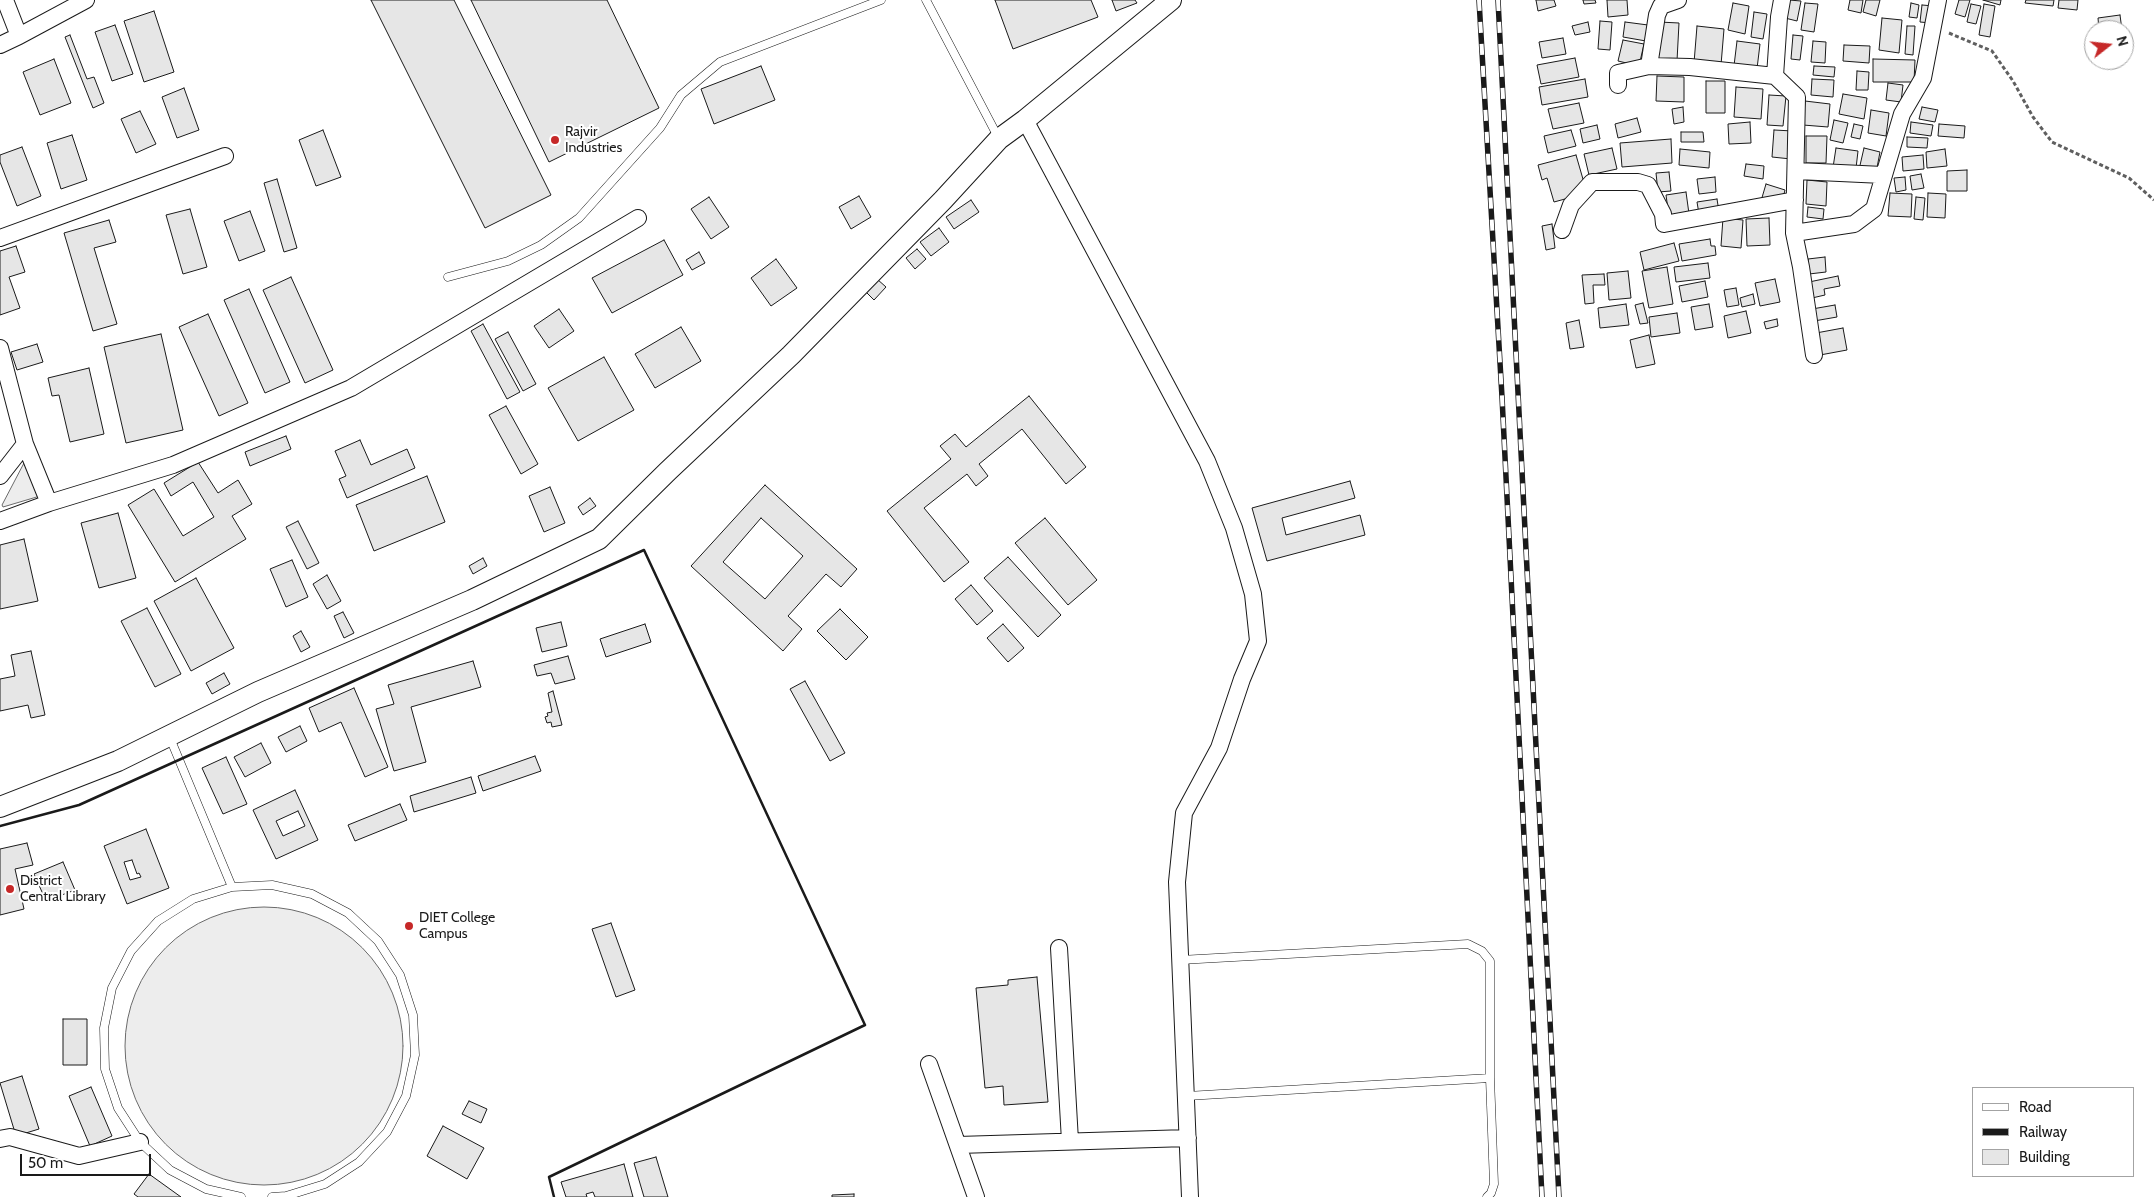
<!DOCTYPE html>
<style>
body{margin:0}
#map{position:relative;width:2154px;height:1197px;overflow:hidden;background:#fff;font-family:Cabin,sans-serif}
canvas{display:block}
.legend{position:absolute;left:1972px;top:1087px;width:162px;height:90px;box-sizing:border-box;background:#fff;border:1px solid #a3a3a3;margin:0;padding:6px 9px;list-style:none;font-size:15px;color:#1a1a1a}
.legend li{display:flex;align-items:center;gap:10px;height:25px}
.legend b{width:25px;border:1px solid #a3a3a3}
.north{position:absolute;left:2084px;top:20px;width:50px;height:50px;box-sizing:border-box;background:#fff;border:1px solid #a3a3a3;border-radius:50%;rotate:74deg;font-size:14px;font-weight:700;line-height:20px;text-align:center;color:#1a1a1a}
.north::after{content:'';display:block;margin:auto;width:18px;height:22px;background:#c62828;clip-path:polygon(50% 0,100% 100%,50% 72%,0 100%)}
.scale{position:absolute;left:20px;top:1154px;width:131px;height:22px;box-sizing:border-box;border:2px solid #1a1a1a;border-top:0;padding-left:6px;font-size:15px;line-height:18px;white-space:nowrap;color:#1a1a1a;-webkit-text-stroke:4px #fff;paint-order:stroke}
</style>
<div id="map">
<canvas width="2154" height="1197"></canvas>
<ul class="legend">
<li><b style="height:6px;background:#fff"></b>Road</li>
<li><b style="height:6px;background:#1a1a1a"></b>Railway</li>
<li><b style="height:14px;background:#e6e6e6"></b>Building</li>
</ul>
<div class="north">N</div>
<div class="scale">50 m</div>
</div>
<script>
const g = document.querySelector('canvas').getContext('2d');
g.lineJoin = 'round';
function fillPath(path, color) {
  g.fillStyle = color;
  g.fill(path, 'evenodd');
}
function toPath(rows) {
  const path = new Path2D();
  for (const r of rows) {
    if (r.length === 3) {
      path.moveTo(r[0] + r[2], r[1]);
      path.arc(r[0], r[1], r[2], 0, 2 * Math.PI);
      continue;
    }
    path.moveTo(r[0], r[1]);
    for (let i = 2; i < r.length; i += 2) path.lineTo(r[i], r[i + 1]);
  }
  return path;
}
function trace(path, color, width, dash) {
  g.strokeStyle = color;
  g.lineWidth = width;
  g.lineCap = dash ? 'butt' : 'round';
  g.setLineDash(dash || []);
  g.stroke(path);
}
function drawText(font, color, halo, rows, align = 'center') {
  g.font = font + ' Cabin,sans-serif';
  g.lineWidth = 4;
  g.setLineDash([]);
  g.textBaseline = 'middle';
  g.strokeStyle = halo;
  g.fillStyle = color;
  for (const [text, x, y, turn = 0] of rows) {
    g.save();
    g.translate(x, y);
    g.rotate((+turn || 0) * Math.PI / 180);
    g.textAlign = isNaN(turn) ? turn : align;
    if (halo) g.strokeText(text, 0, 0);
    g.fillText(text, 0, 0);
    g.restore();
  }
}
const green = toPath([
 [24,463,40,496,3,507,2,505,24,463],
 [264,1046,139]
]);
const building = toPath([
 [371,0,454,0,551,195,485,228,371,0],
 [471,0,607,0,659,108,549,162,471,0],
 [995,0,1091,0,1098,17,1013,49,995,0],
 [1112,0,1135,0,1137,3,1116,11,1112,0],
 [1536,0,1554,0,1556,6,1538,11,1536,0],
 [1583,0,1595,0,1596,3,1584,4,1583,0],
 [1607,0,1627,0,1628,15,1608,17,1607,0],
 [1789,0,1801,1,1797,21,1785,18,1789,0],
 [1850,0,1863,0,1861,13,1848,10,1850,0],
 [1866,0,1880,0,1876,16,1863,12,1866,0],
 [1959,0,1970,0,1965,17,1955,14,1959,0],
 [1983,0,2001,0,2000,5,1983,0],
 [2026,0,2054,0,2053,6,2025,3,2026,0],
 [2059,0,2078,0,2077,10,2058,8,2059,0],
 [1733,3,1749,6,1745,34,1728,30,1733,3],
 [1805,3,1818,4,1814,32,1801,30,1805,3],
 [1911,3,1919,5,1917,18,1909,17,1911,3],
 [1971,4,1981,6,1976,24,1967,22,1971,4],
 [1984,4,1995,6,1990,37,1979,35,1984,4],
 [1922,5,1934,6,1931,23,1920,22,1922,5],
 [154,11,174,72,144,82,124,21,154,11],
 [1754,12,1767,14,1763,39,1751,37,1754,12],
 [2120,15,2122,30,2099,30,2098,18,2120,15],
 [1882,18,1902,20,1899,53,1879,50,1882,18],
 [1600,21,1612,22,1610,50,1598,49,1600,21],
 [1588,22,1590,32,1575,35,1572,26,1588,22],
 [1625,22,1648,25,1646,41,1623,37,1625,22],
 [1659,22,1679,23,1677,61,1657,60,1659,22],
 [115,25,133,74,112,81,95,32,115,25],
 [1697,26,1724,29,1721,65,1694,63,1697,26],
 [1907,26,1915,26,1913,55,1905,54,1907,26],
 [70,35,87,79,94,77,104,103,93,108,65,37,70,35],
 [1793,35,1803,36,1800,60,1791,59,1793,35],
 [1563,38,1566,54,1542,58,1539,42,1563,38],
 [1623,40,1644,44,1639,66,1618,61,1623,40],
 [1737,41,1760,44,1756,77,1733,74,1737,41],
 [1813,41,1826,42,1825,63,1811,62,1813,41],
 [1844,45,1870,46,1869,63,1843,61,1844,45],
 [1575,58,1579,77,1541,84,1537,65,1575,58],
 [54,59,71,103,40,115,23,72,54,59],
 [1873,59,1915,60,1914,82,1873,82,1873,59],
 [761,66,775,100,714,124,701,89,761,66],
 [1814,66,1835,67,1834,77,1813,75,1814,66],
 [1857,71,1869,72,1868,90,1856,90,1857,71],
 [1657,76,1684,77,1684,102,1656,101,1657,76],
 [1585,79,1588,97,1542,105,1539,87,1585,79],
 [1812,79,1834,80,1833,97,1811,95,1812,79],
 [1706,81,1725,81,1725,113,1706,113,1706,81],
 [1888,83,1903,85,1901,102,1886,100,1888,83],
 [1736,87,1763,89,1761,119,1734,117,1736,87],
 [184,88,199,130,177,138,162,97,184,88],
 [1843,94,1867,98,1864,119,1839,114,1843,94],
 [1769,95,1786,96,1783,126,1767,125,1769,95],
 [1805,101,1830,104,1828,127,1803,125,1805,101],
 [1579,103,1584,123,1553,129,1548,109,1579,103],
 [1683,107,1684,122,1674,124,1672,109,1683,107],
 [1922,107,1938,110,1935,122,1919,119,1922,107],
 [1871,110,1889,113,1886,136,1868,133,1871,110],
 [140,111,156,144,136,153,121,119,140,111],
 [1637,118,1641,132,1618,138,1615,124,1637,118],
 [1834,120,1848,123,1843,143,1830,140,1834,120],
 [1750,122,1751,143,1729,144,1728,124,1750,122],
 [1911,122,1933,125,1931,136,1910,133,1911,122],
 [1854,124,1863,126,1860,139,1851,137,1854,124],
 [1939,124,1965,126,1964,138,1938,136,1939,124],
 [1597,125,1600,139,1583,143,1580,129,1597,125],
 [323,130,341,177,316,186,299,140,323,130],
 [1571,130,1576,146,1548,153,1544,136,1571,130],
 [1774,130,1793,131,1791,159,1772,157,1774,130],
 [1681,132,1703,132,1704,142,1681,142,1681,132],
 [72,135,87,180,61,189,47,143,72,135],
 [1806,136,1827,136,1826,163,1806,163,1806,136],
 [1907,137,1928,138,1927,148,1907,147,1907,137],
 [1671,139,1672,163,1622,167,1620,143,1671,139],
 [22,147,41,196,17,206,0,162,0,155,22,147],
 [1612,148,1617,169,1589,175,1584,154,1612,148],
 [1836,148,1858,151,1855,177,1832,174,1836,148],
 [1864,148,1880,152,1875,178,1858,174,1864,148],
 [1680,149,1710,152,1709,168,1679,165,1680,149],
 [1945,149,1947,166,1927,168,1926,152,1945,149],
 [1576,155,1587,193,1554,202,1547,178,1542,180,1538,165,1576,155],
 [1923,155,1924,169,1903,171,1902,157,1923,155],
 [1746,164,1764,166,1763,179,1744,176,1746,164],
 [1967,170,1967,191,1947,191,1947,171,1967,170],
 [1669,172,1671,191,1658,192,1656,173,1669,172],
 [1921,174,1924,188,1912,190,1910,176,1921,174],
 [1715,177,1716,192,1699,194,1697,179,1715,177],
 [1905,177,1906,190,1896,192,1894,178,1905,177],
 [277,179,297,248,284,252,264,183,277,179],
 [1807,180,1827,182,1826,206,1806,204,1807,180],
 [1766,184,1785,190,1781,206,1761,201,1766,184],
 [1686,192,1690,221,1670,224,1666,195,1686,192],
 [1890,193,1912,194,1911,217,1888,216,1890,193],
 [1928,193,1946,194,1945,218,1927,217,1928,193],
 [859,196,871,217,851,229,839,207,859,196],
 [709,197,729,227,711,239,691,209,709,197],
 [1916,197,1925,198,1923,220,1914,219,1916,197],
 [1717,199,1720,218,1700,220,1697,202,1717,199],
 [971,200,979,212,954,229,946,217,971,200],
 [1808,207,1824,209,1823,219,1807,217,1808,207],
 [190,209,207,267,183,274,166,215,190,209],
 [250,211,265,251,239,261,224,221,250,211],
 [1723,218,1743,220,1741,248,1721,246,1723,218],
 [1769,218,1770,245,1747,246,1746,219,1769,218],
 [109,220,116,242,94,248,117,324,93,331,64,233,109,220],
 [1552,224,1555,248,1546,250,1542,226,1552,224],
 [939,228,949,242,931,256,920,242,939,228],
 [1710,239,1711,246,1715,246,1716,255,1682,261,1679,244,1710,239],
 [664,240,683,275,612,313,592,278,664,240],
 [1674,243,1679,261,1644,270,1640,252,1674,243],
 [16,246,25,272,9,277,20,308,0,315,0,251,16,246],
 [917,249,926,259,915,269,906,258,917,249],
 [699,252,705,263,692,270,686,260,699,252],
 [1825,257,1826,272,1809,274,1808,259,1825,257],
 [776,259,797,288,771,306,751,278,776,259],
 [1708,263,1710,278,1676,282,1674,267,1708,263],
 [1667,267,1673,304,1649,308,1642,271,1667,267],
 [1628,271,1631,298,1609,300,1607,273,1628,271],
 [1604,274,1605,285,1593,285,1594,303,1585,304,1582,275,1604,274],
 [1838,276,1840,286,1824,289,1825,295,1812,298,1809,282,1838,276],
 [291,277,333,370,305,383,263,290,291,277],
 [877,279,886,287,874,300,866,292,877,279],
 [1775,279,1780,302,1760,306,1755,283,1775,279],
 [1705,281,1708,297,1682,302,1679,286,1705,281],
 [1736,288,1739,305,1727,307,1724,290,1736,288],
 [249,289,290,382,265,393,224,300,249,289],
 [1753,294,1755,304,1742,307,1740,298,1753,294],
 [1643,303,1648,323,1640,324,1635,305,1643,303],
 [1626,304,1629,325,1600,328,1598,308,1626,304],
 [1709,304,1713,327,1695,330,1691,307,1709,304],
 [1835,305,1837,317,1814,321,1812,309,1835,305],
 [559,309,574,331,549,348,534,326,559,309],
 [1746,311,1751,333,1728,338,1724,316,1746,311],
 [1677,313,1680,333,1651,337,1649,317,1677,313],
 [208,314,248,403,219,416,179,327,208,314],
 [1777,319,1778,326,1766,329,1764,322,1777,319],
 [1579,320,1584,347,1570,349,1566,323,1579,320],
 [483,324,520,392,507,399,471,331,483,324],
 [681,327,701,361,655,388,635,354,681,327],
 [1843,328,1847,350,1820,355,1816,333,1843,328],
 [508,332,536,384,523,391,495,339,508,332],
 [161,334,183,430,126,443,104,347,161,334],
 [1649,335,1655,364,1636,368,1630,340,1649,335],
 [37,344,43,362,17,370,11,352,37,344],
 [604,357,634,410,578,441,548,388,604,357],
 [89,368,104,434,70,442,59,395,52,396,48,378,89,368],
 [1029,396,1086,467,1066,484,1022,429,979,464,988,476,976,486,967,474,924,508,969,562,944,582,887,511,951,459,940,446,955,434,966,447,1029,396],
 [506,406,538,464,521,474,489,415,506,406],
 [286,436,291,449,250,466,245,452,286,436],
 [360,440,371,465,407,449,415,468,347,498,339,479,346,476,335,451,360,440],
 [198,462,218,493,238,480,252,504,232,516,246,539,175,582,128,505,154,489,183,536,214,517,193,482,171,496,164,483,198,462],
 [427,476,445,522,374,551,356,505,427,476],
 [1350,481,1355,498,1282,518,1286,535,1360,515,1365,535,1267,561,1252,508,1350,481],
 [765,485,857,569,841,587,826,574,788,616,802,629,783,651,691,566,765,485],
 [761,518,803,556,765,599,723,562,761,518],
 [550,487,565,523,544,532,529,496,550,487],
 [590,498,596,506,583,515,578,507,590,498],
 [118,513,136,578,99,588,81,523,118,513],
 [1045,518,1097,580,1068,605,1015,543,1045,518],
 [298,521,319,563,307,569,286,527,298,521],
 [24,539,38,601,0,609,0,545,24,539],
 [1008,557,1061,615,1038,637,984,578,1008,557],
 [483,558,487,566,473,574,469,566,483,558],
 [292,560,308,597,286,607,270,569,292,560],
 [327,575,341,601,327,609,313,584,327,575],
 [196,578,234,648,191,671,154,601,196,578],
 [971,585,993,611,977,625,955,599,971,585],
 [147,608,181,674,155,687,121,621,147,608],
 [840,609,868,637,846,660,817,631,840,609],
 [343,612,354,633,344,638,334,616,343,612],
 [561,622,567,646,542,652,536,628,561,622],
 [645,624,651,642,606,657,600,639,645,624],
 [1003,624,1024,648,1008,662,987,638,1003,624],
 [301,631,310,647,301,652,293,636,301,631],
 [31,651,45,715,31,718,28,705,0,711,0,679,15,676,11,655,31,651],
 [568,656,575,679,555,684,551,673,537,676,534,665,568,656],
 [473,661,481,687,411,707,426,762,394,771,376,709,394,704,388,685,473,661],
 [224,673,230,684,212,694,206,683,224,673],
 [805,681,845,753,830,761,790,689,805,681],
 [354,688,388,767,365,777,341,722,319,732,309,708,354,688],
 [553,691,562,725,552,727,551,722,547,723,545,717,548,716,547,713,552,712,548,693,553,691],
 [300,726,307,741,286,752,278,737,300,726],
 [261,743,271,763,245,777,234,757,261,743],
 [535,756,541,771,483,791,478,776,535,756],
 [226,757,247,804,223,814,202,768,226,757],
 [471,777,476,793,414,812,410,796,471,777],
 [295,790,318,840,276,859,253,810,295,790],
 [298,811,305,826,283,836,276,821,298,811],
 [400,804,407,820,355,841,348,825,400,804],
 [146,829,169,888,127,904,104,846,146,829],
 [132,860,137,874,139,873,141,877,130,880,124,862,132,860],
 [27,843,33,865,15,869,24,909,0,915,0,849,27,843],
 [63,862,75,890,46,901,34,874,63,862],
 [611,923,635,990,616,997,592,929,611,923],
 [1037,977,1048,1102,1004,1105,1003,1086,985,1088,976,988,1008,985,1008,980,1037,977],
 [63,1019,87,1019,87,1065,63,1065,63,1019],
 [22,1076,39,1129,16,1136,0,1083,22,1076],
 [91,1087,112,1136,90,1146,69,1096,91,1087],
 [469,1101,487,1109,481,1123,462,1114,469,1101],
 [443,1126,484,1148,467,1179,427,1156,443,1126],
 [656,1157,668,1197,644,1197,634,1163,656,1157],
 [624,1164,633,1197,595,1197,593,1192,586,1194,587,1197,566,1197,561,1182,624,1164],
 [149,1174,181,1197,138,1197,134,1194,149,1174],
 [854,1194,854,1197,832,1197,832,1195,854,1194]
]);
const path = toPath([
 [1949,33,1992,51,2013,81,2033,117,2052,142,2129,178,2154,200]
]);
const service = toPath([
 [926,0,998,137],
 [448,277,508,261,541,245,579,218,660,128,681,95,720,62,881,0],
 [170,738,232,887],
 [1180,960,1468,944,1482,951,1490,961,1490,1078,1187,1096],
 [241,1197,206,1189,170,1170,140,1142,118,1108,105,1069,104,1028,112,988,131,951,158,921,193,899,232,887,272,885,312,894,348,913,378,941,400,975,413,1015,415,1055,406,1096,387,1132,359,1162,325,1184,286,1196,272,1197],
 [1487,1197,1491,1193,1494,1184,1490,1078]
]);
const minor = toPath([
 [5,0,19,36,86,0],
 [0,45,19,36],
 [1649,66,1690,67,1775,76,1797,97,1794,233,1801,267,1814,355],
 [1775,76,1779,17,1782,0],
 [1618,85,1618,73,1649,66,1657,15,1661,6,1678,0],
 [1025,120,1207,461,1234,528,1253,594,1258,641,1242,679,1219,748,1184,813,1177,882,1190,1197],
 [1797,171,1883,175],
 [1562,230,1571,205,1592,182,1638,182,1648,185,1663,214,1664,224,1795,200],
 [1794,233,1854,224,1874,209,1902,114,1923,78,1938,0],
 [0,238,225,156],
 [0,348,25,444,0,476],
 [49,503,173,465,351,388,638,218],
 [0,521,49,503,25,444],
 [1059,948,1070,1141],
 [929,1064,976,1197],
 [0,1139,10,1137,79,1156,140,1142],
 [958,1145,1188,1138]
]);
const tertiary = toPath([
 [0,807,118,761,258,692,472,600,599,539,668,471,791,355,943,200,999,139,1025,120,1171,0]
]);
const rail = toPath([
 [1479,0,1502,397,1542,1197],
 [1498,0,1559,1197]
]);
const wall = toPath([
 [0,826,79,805,644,550,865,1025,549,1177,554,1197]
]);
const markers = [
 [555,140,5,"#c62828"],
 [10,889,5,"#c62828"],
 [409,926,5,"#c62828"]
];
const poiNames = [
 ["Rajvir",565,132],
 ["Industries",565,148],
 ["District",20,881],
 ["Central Library",20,897],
 ["DIET College",419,918],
 ["Campus",419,934]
];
fillPath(green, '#ededed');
trace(green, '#6a6a6a', 1);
fillPath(building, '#e6e6e6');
trace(building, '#1a1a1a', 1);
trace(service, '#1a1a1a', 9);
trace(minor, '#1a1a1a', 18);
trace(tertiary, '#1a1a1a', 22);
trace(path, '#5f5f5f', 3, [4, 2.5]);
trace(service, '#fff', 8);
trace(minor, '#fff', 16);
trace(tertiary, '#fff', 20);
trace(rail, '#1a1a1a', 5.5);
trace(rail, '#fff', 4, [11]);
trace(wall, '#1a1a1a', 2.5);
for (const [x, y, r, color] of markers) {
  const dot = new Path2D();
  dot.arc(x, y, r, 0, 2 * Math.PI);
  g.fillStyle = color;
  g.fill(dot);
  trace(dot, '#fff', 2);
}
drawText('14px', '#1a1a1a', '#fff', poiNames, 'left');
</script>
